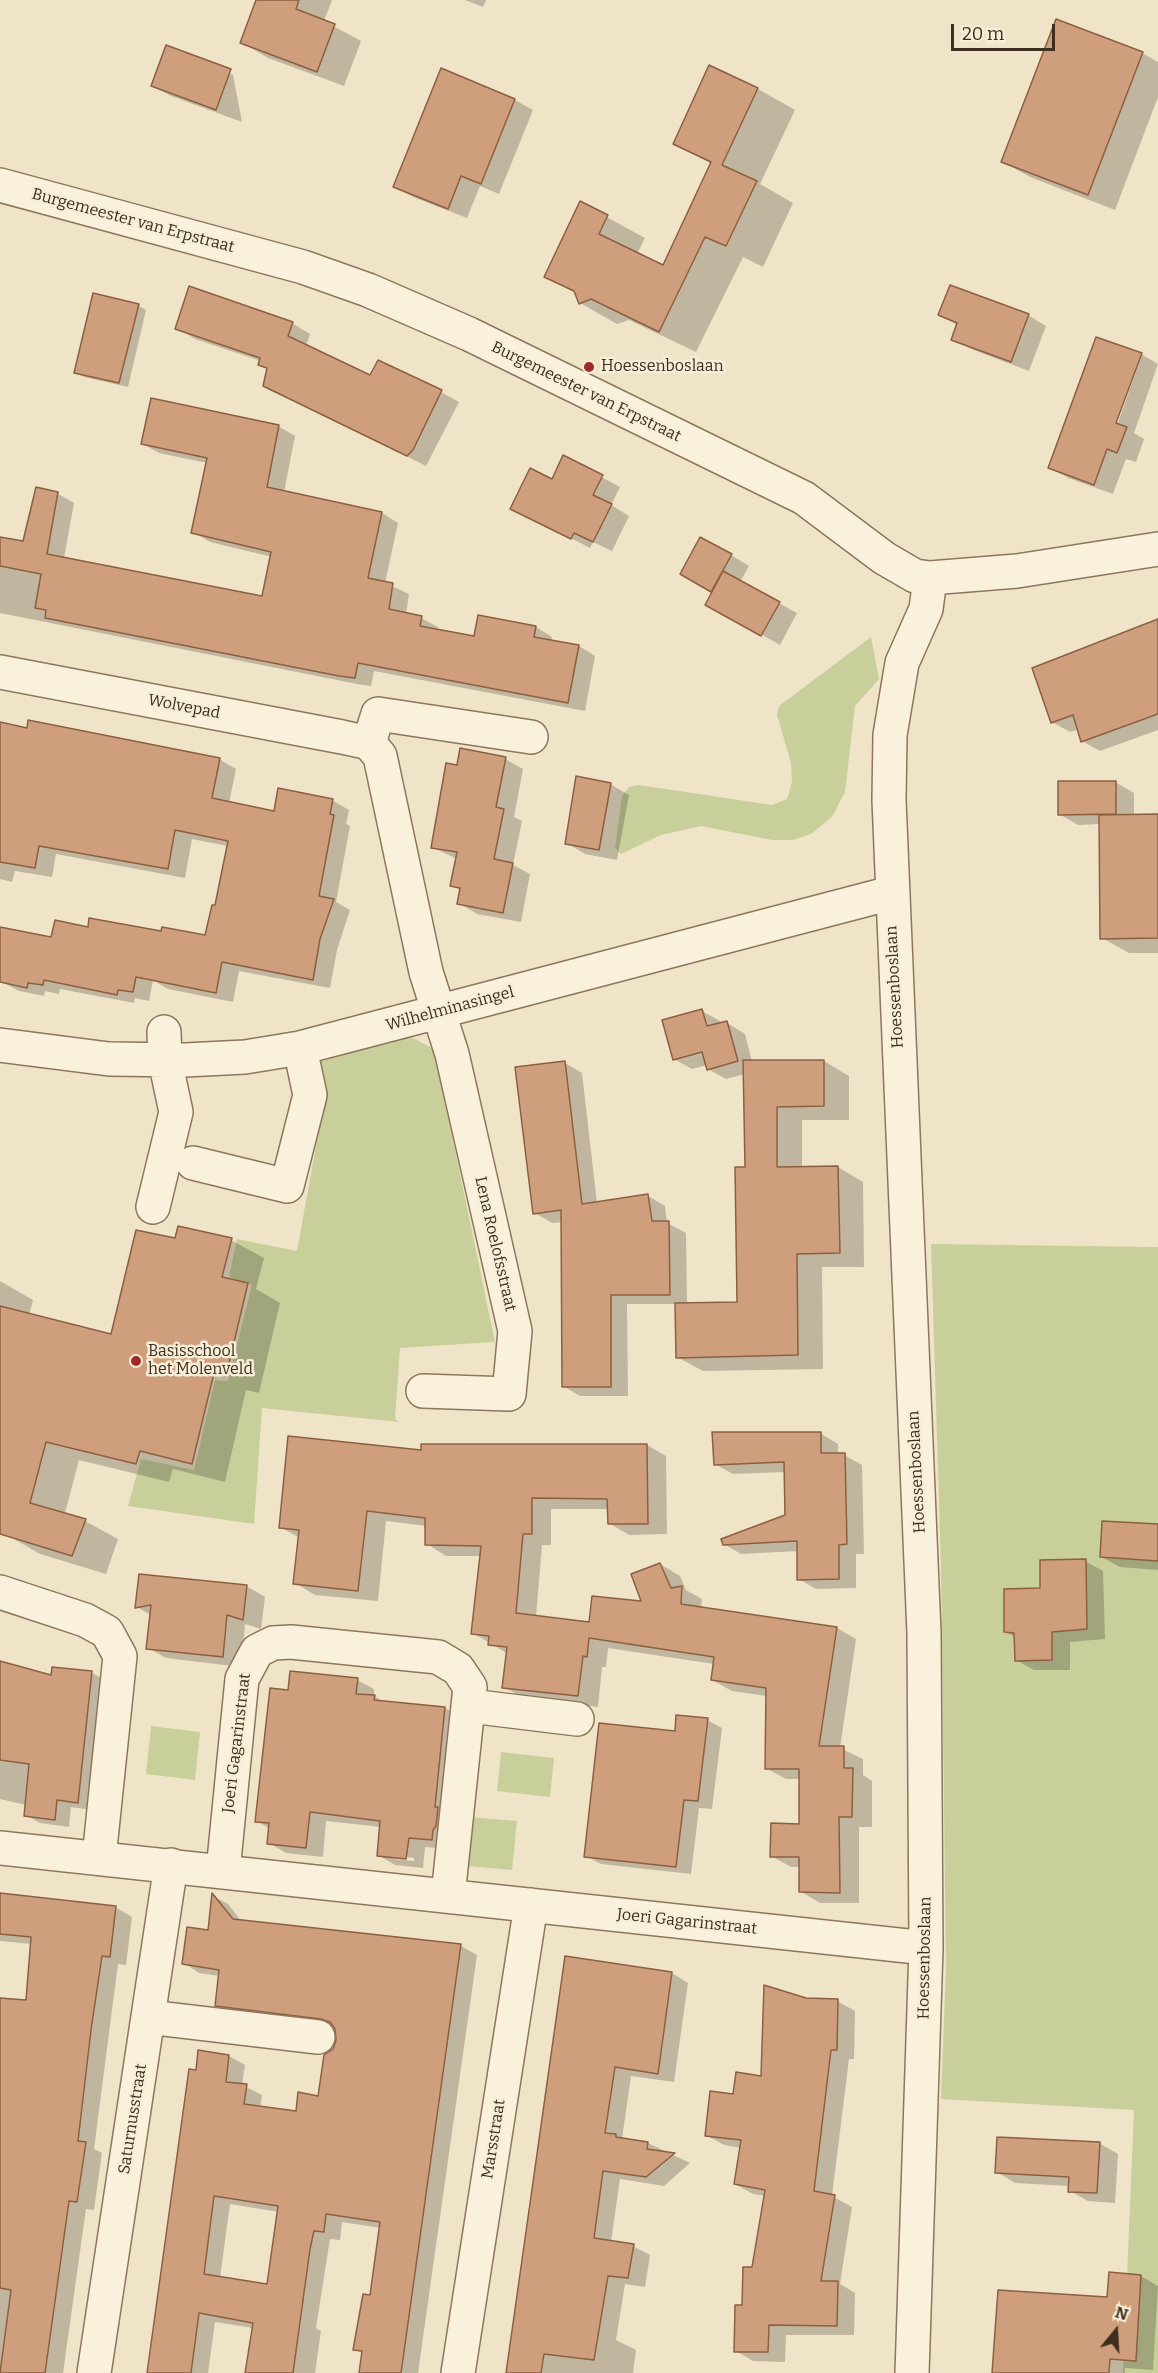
<!DOCTYPE html>
<style>
body{margin:0}
#map{position:relative;width:1158px;height:2373px;overflow:hidden;background:#f0e4c8;font-family:Bitter,serif}
canvas{display:block}
.north{position:absolute;left:1086px;top:2301px;width:60px;height:60px;-webkit-text-stroke:4px #f7eed8;paint-order:stroke;rotate:18deg;font-size:16px;font-weight:700;line-height:24px;text-align:center;color:#3d2e20}
.north::after{content:'';display:block;margin:auto;width:21px;height:27px;background:#3d2e20;clip-path:polygon(50% 0,100% 100%,50% 72%,0 100%)}
.scale{position:absolute;left:951px;top:24px;width:104px;height:27px;box-sizing:border-box;border:3px solid #3d2e20;border-top:0;padding-left:8px;font-size:18px;line-height:21px;white-space:nowrap;color:#3d2e20;-webkit-text-stroke:4px #f7eed8;paint-order:stroke}
</style>
<div id="map">
<canvas width="1158" height="2373"></canvas>
<div class="north">N</div>
<div class="scale">20 m</div>
</div>
<script>
const g = document.querySelector('canvas').getContext('2d');
g.lineJoin = 'round';
function fillPath(path, color) {
  g.fillStyle = color;
  g.fill(path, 'evenodd');
}
function toPath(rows) {
  const path = new Path2D();
  for (const r of rows) {
    path.moveTo(r[0], r[1]);
    for (let i = 2; i < r.length; i += 2) path.lineTo(r[i], r[i + 1]);
  }
  return path;
}
function trace(path, color, width, dash) {
  g.strokeStyle = color;
  g.lineWidth = width;
  g.lineCap = dash ? 'butt' : 'round';
  g.setLineDash(dash || []);
  g.stroke(path);
}
function drawText(font, color, halo, rows, align = 'center') {
  g.font = font + ' Bitter,serif';
  g.lineWidth = 5;
  g.setLineDash([]);
  g.textBaseline = 'middle';
  g.strokeStyle = halo;
  g.fillStyle = color;
  for (const [text, x, y, turn = 0] of rows) {
    g.save();
    g.translate(x, y);
    g.rotate((+turn || 0) * Math.PI / 180);
    g.textAlign = isNaN(turn) ? turn : align;
    if (halo) g.strokeText(text, 0, 0);
    g.fillText(text, 0, 0);
    g.restore();
  }
}
const green = toPath([
 [871,637,879,679,855,706,845,792,832,817,811,834,793,840,772,840,701,826,661,835,621,854,615,848,622,796,629,787,639,785,772,805,787,799,792,782,791,763,777,715,779,706],
 [409,1036,434,1049,495,1342,400,1348,395,1419,399,1422,262,1408,254,1524,128,1506,141,1459,194,1470,215,1380,228,1381,252,1285,229,1277,237,1239,297,1251,325,1096,315,1063],
 [931,1244,1158,1247,1158,2373,1123,2373,1134,2110,941,2099,946,1967,941,1567],
 [151,1726,200,1732,195,1780,146,1774],
 [501,1752,554,1758,550,1797,497,1791],
 [468,1817,517,1821,512,1870,467,1866]
]);
const shadow = toPath([
 [257,0,332,0,324,21,361,41,344,86,268,58,241,42],
 [465,0,486,0,483,7],
 [1142,53,1158,62,1158,97,1115,210,1030,177,1003,162],
 [214,64,233,75,242,122,171,96,153,86],
 [710,67,758,89,795,110,760,184,793,203,763,267,743,257,696,352,629,320,617,324,580,303,577,294,546,276,581,203,645,238,637,254,663,267,712,164,675,143],
 [515,100,533,110,499,194,480,186,467,218,413,197,395,186],
 [137,305,146,310,128,387,84,377,76,372],
 [940,315,1028,315,1046,326,1029,371,971,349,953,339,958,325],
 [292,323,310,334,306,346,371,377,441,392,459,402,426,466,265,385,268,369,260,364,261,361,195,339,177,328],
 [1097,339,1141,354,1158,364,1134,433,1144,439,1136,462,1126,459,1113,494,1068,478,1050,467],
 [1139,355,1142,355,1115,431,1112,430],
 [278,426,295,436,284,492,382,513,398,523,385,583,409,594,406,614,421,618,438,627,437,631,475,638,480,616,536,627,552,637,551,642,579,646,595,656,585,711,374,671,371,686,357,684,0,613,0,538,24,543,37,489,58,494,74,503,64,558,263,597,272,557,210,542,193,532,207,463,159,453,143,444],
 [564,457,620,487,611,505,629,516,612,551,593,542,590,548,512,508,552,481],
 [731,555,749,566,740,582,797,613,780,645,725,614,714,592,682,574],
 [1158,620,1158,730,1100,751,1082,741,1079,729,1070,732,1052,722],
 [0,724,219,759,236,769,229,803,275,813,332,800,349,810,346,824,350,826,336,902,350,910,337,950,330,988,239,971,233,1002,168,989,153,980,149,1001,135,998,134,1003,60,989,59,994,45,991,44,996,19,991,0,981,0,929,139,957,206,937,216,907,228,846,192,839,185,878,56,854,52,877,15,871,12,882,0,879],
 [505,759,523,769,514,817,522,821,513,865,530,874,521,922,477,914,459,903,461,891,452,885,457,859,432,847,458,767],
 [1115,782,1134,793,1134,816,1158,816,1158,953,1129,953,1102,938,1101,824,1078,825,1059,814],
 [610,784,629,795,617,860,585,854,567,843],
 [702,1011,720,1021,721,1024,727,1023,745,1034,752,1062,824,1061,849,1076,849,1120,802,1120,802,1168,838,1167,863,1182,864,1267,822,1267,823,1369,703,1371,677,1357,677,1304,627,1304,628,1396,580,1396,563,1386,563,1222,552,1223,535,1213,565,1063,582,1073,597,1203,648,1196,665,1206,667,1223,686,1233,687,1305,739,1304,746,1169,745,1074,726,1079,708,1069,707,1065,692,1069,674,1059],
 [176,1240,231,1240,264,1258,256,1289,280,1303,259,1393,246,1390,225,1482,173,1469,169,1482,79,1460,65,1513,85,1521,118,1539,106,1574,40,1554,0,1531,0,1281,33,1300,29,1315,112,1335],
 [820,1433,838,1444,838,1455,844,1455,862,1465,864,1554,856,1554,856,1588,816,1589,799,1579,798,1551,741,1554,724,1544,786,1516,785,1472,733,1474,715,1464],
 [647,1445,666,1456,667,1534,629,1535,609,1523,609,1509,551,1509,551,1545,542,1545,536,1617,591,1623,644,1603,660,1564,680,1576,686,1590,702,1599,701,1608,837,1628,856,1639,840,1748,863,1759,863,1775,872,1781,872,1827,859,1827,859,1903,820,1903,800,1891,801,1867,791,1867,771,1856,800,1825,801,1779,786,1779,766,1768,767,1696,732,1691,712,1680,714,1664,608,1648,606,1667,602,1667,598,1707,523,1698,504,1687,508,1654,473,1633,481,1556,446,1556,427,1544,427,1526,386,1521,378,1601,315,1595,295,1583,300,1538,280,1527,422,1451],
 [1158,1526,1158,1570,1120,1567,1101,1557],
 [1085,1561,1103,1571,1105,1639,1070,1642,1070,1670,1034,1670,1016,1660,1016,1637,1005,1632,1041,1590],
 [246,1586,265,1597,261,1629,245,1624,241,1667,166,1658,148,1648,152,1616,137,1607],
 [0,1663,52,1677,92,1673,106,1681,92,1810,71,1807,69,1827,40,1823,25,1815,26,1805,0,1799],
 [357,1680,374,1689,374,1696,384,1702,445,1708,462,1718,448,1849,425,1847,423,1868,395,1865,378,1855,381,1827,326,1821,323,1857,286,1853,269,1843,270,1829,257,1821,290,1692],
 [394,1856,414,1858,414,1861,394,1859],
 [707,1720,722,1728,712,1809,699,1808,691,1874,601,1864,586,1856,676,1732],
 [0,1895,115,1907,132,1917,126,1965,118,1964,94,2149,102,2153,94,2210,86,2209,63,2373,0,2373,0,1999,27,2002,32,1944,0,1941],
 [213,1896,228,1904,242,1922,461,1946,477,1955,418,2373,360,2373,363,2353,355,2349,371,2297,381,2228,342,2222,340,2240,330,2239,316,2328,321,2331,315,2373,247,2373,253,2328,215,2322,208,2373,148,2373,197,2071,229,2056,245,2065,242,2085,262,2095,260,2108,297,2112,319,2098,338,2040,335,2027,232,2014,216,2005,220,1976,199,1973,184,1963,209,1932],
 [230,2204,279,2212,269,2286,220,2278],
 [567,1957,672,1973,688,1983,674,2082,631,2076,622,2139,648,2143,690,2163,664,2186,620,2179,611,2242,633,2246,650,2255,645,2287,625,2284,616,2340,636,2350,633,2373,507,2373],
 [805,2000,837,2001,855,2011,854,2059,849,2059,832,2196,852,2207,840,2284,855,2293,854,2335,786,2335,785,2362,753,2361,736,2351,766,2196,753,2194,735,2184,741,2148,724,2145,706,2135,734,2095,763,2077],
 [1099,2143,1118,2154,1115,2203,1088,2201,1070,2191,1070,2186,1015,2183,997,2172],
 [1141,2276,1158,2286,1153,2370,1125,2368,1125,2373,993,2373]
]);
const building = toPath([
 [256,0,299,0,296,9,335,24,317,72,240,43,256,0],
 [1056,19,1143,52,1088,195,1001,162,1056,19],
 [166,45,231,69,216,110,151,86,166,45],
 [709,65,758,88,722,165,757,181,726,246,705,237,659,332,591,299,579,304,574,291,544,277,580,201,608,215,599,234,663,265,711,162,673,144,709,65],
 [441,68,515,99,481,184,461,176,448,209,393,187,441,68],
 [950,285,1029,314,1011,362,951,340,957,323,938,315,950,285],
 [189,286,293,322,288,336,370,375,378,360,442,390,413,450,407,456,263,386,267,368,258,365,260,358,175,329,189,286],
 [93,293,139,304,119,383,74,373,93,293],
 [1096,337,1142,353,1116,423,1127,427,1117,453,1107,449,1094,485,1048,468,1096,337],
 [151,398,279,425,267,487,382,512,368,578,393,583,389,609,422,616,420,626,474,636,478,615,536,626,534,637,579,645,568,703,358,663,355,678,339,676,45,618,46,610,35,608,41,574,0,566,0,537,23,541,36,487,58,492,47,554,262,596,271,552,191,533,207,458,141,444,151,398],
 [563,455,603,475,593,495,612,504,593,542,574,533,571,539,510,509,530,468,552,479,563,455],
 [700,537,732,554,711,592,680,574,700,537],
 [723,571,780,602,761,636,705,605,723,571],
 [1158,619,1158,714,1081,742,1073,715,1051,723,1032,668,1158,619],
 [28,720,220,758,212,798,274,811,278,788,333,799,330,814,334,815,319,896,334,899,320,939,313,980,222,962,216,993,136,977,133,992,118,990,117,995,44,980,43,985,28,983,27,988,0,982,0,927,51,937,55,920,88,927,89,918,161,931,162,927,205,935,212,905,215,905,228,841,175,830,168,869,39,846,35,868,0,862,0,722,27,728,28,720],
 [460,748,506,757,496,807,504,809,494,859,513,863,503,913,457,904,460,888,450,886,457,852,431,848,446,763,457,765,460,748],
 [576,776,611,783,599,850,565,844,576,776],
 [1058,781,1116,781,1116,814,1058,815,1058,781],
 [1158,814,1158,938,1100,939,1099,815,1158,814],
 [702,1009,707,1026,727,1021,738,1061,707,1070,702,1052,673,1060,662,1020,702,1009],
 [743,1060,824,1060,824,1106,777,1107,777,1167,838,1166,840,1253,797,1254,798,1355,676,1358,675,1303,737,1302,735,1167,745,1167,743,1060],
 [565,1061,582,1204,648,1194,652,1221,669,1221,670,1295,611,1295,611,1387,562,1387,561,1210,533,1214,515,1067,565,1061],
 [178,1226,232,1238,222,1277,248,1283,226,1376,214,1373,192,1464,140,1451,136,1464,46,1442,30,1503,86,1519,72,1556,0,1534,0,1306,111,1334,136,1230,175,1238,178,1226],
 [712,1432,821,1432,821,1453,845,1453,847,1544,839,1545,839,1579,797,1580,797,1541,723,1545,721,1539,785,1515,784,1462,714,1465,712,1432],
 [288,1436,421,1450,421,1444,647,1444,648,1524,608,1524,607,1499,532,1498,532,1534,523,1534,516,1613,589,1622,592,1596,641,1601,631,1574,660,1563,671,1588,682,1586,681,1604,837,1627,819,1746,844,1746,844,1768,853,1768,852,1817,839,1817,840,1893,799,1892,799,1857,770,1857,771,1823,799,1824,799,1769,765,1769,766,1688,711,1680,714,1657,589,1638,587,1657,583,1656,578,1696,502,1688,507,1647,488,1645,489,1636,471,1634,481,1546,425,1545,425,1518,367,1511,358,1591,293,1584,299,1530,279,1528,288,1436],
 [1102,1521,1158,1524,1158,1561,1100,1557,1102,1521],
 [1086,1559,1087,1629,1052,1632,1052,1660,1015,1661,1014,1633,1004,1632,1004,1589,1040,1588,1040,1560,1086,1559],
 [139,1574,247,1585,243,1620,227,1615,223,1657,146,1649,151,1605,135,1608,139,1574],
 [0,1661,51,1675,52,1667,92,1671,78,1803,57,1800,55,1820,24,1816,29,1764,0,1760,0,1661],
 [290,1671,358,1678,356,1694,375,1695,374,1700,445,1707,435,1807,438,1807,436,1826,433,1830,432,1840,409,1838,406,1859,377,1856,380,1821,310,1812,306,1848,267,1844,269,1823,255,1822,270,1688,288,1690,290,1671],
 [676,1715,708,1718,698,1801,684,1800,676,1867,584,1857,599,1723,675,1731,676,1715],
 [0,1893,116,1906,110,1957,102,1956,91,2030,78,2141,86,2142,77,2202,69,2201,45,2373,0,2373,11,2290,0,2288,0,1998,26,2000,31,1937,0,1934,0,1893],
 [212,1893,233,1919,461,1944,401,2373,359,2373,362,2351,353,2350,363,2294,370,2295,380,2222,326,2214,324,2232,314,2231,310,2249,293,2373,245,2373,253,2323,199,2313,191,2373,147,2373,189,2069,196,2070,198,2050,229,2055,226,2082,247,2084,244,2104,296,2111,298,2092,318,2096,324,2055,333,2049,336,2040,335,2029,330,2022,321,2019,215,2006,219,1970,182,1964,187,1927,208,1930,212,1893],
 [214,2196,278,2206,267,2284,204,2274,214,2196],
 [565,1956,672,1972,658,2074,615,2067,605,2133,616,2134,616,2137,648,2142,647,2149,675,2153,646,2177,603,2171,594,2238,634,2244,628,2278,608,2276,594,2360,544,2354,541,2373,506,2373,565,1956],
 [764,1985,806,1998,838,1999,837,2050,831,2050,814,2191,835,2195,821,2281,838,2281,837,2326,769,2325,768,2352,734,2352,735,2305,742,2305,743,2267,752,2267,765,2190,734,2184,741,2140,705,2136,710,2091,733,2094,736,2072,761,2076,764,1985],
 [997,2137,1100,2142,1097,2193,1068,2192,1069,2177,995,2173,997,2137],
 [1109,2272,1141,2275,1136,2361,1110,2359,1109,2373,992,2373,998,2290,1107,2297,1109,2272]
]);
const minor = toPath([
 [0,185,303,267,368,290,469,334,804,498,884,558,915,576,930,578,1017,571,1158,549],
 [0,672,342,737,369,743,380,756,426,972,452,1054,515,1331,509,1394,423,1391],
 [369,743,378,714,531,737],
 [0,1045,109,1059,185,1060,245,1057,300,1048,891,893],
 [193,1163,287,1186,310,1095,300,1048],
 [153,1207,176,1112,165,1060,164,1032],
 [0,1592,85,1620,107,1632,120,1656,99,1858],
 [470,1706,577,1719],
 [0,1848,926,1948],
 [223,1871,242,1679,257,1651,273,1643,291,1642,438,1657,458,1669,470,1687,448,1896],
 [148,2017,318,2037],
 [94,2373,171,1865],
 [458,2373,531,1905],
 [912,2373,926,1948,924,1633,889,800,890,735,902,663,926,609,930,578]
]);
const markers = [
 [589,367,6,"#9e2a2b"],
 [136,1361,6,"#9e2a2b"]
];
const streetNames = [
 ["Burgemeester van Erpstraat",133,221,15],
 ["Burgemeester van Erpstraat",586,392,26],
 ["Wolvepad",184,707,11],
 ["Hoessenboslaan",895,987,-93],
 ["Wilhelminasingel",450,1009,-15],
 ["Lena Roelofsstraat",495,1244,77],
 ["Hoessenboslaan",917,1472,-93],
 ["Joeri Gagarinstraat",237,1743,-83],
 ["Joeri Gagarinstraat",687,1922,6],
 ["Hoessenboslaan",925,1958,-89],
 ["Saturnusstraat",133,2119,-81],
 ["Marsstraat",494,2139,-81]
];
const poiNames = [
 ["Hoessenboslaan",601,367],
 ["Basisschool",148,1352],
 ["het Molenveld",148,1370]
];
fillPath(green, '#c9cf9b');
fillPath(shadow, '#0003');
fillPath(building, '#cf9f7d');
trace(building, '#8d5f41', 1.5);
trace(minor, '#8d765c', 36);
trace(minor, '#faf1dc', 33);
for (const [x, y, r, color] of markers) {
  const dot = new Path2D();
  dot.arc(x, y, r, 0, 2 * Math.PI);
  g.fillStyle = color;
  g.fill(dot);
  trace(dot, '#f7eed8', 2);
}
drawText('16px', '#3d2e20', '#f7eed8', streetNames);
drawText('16px', '#3d2e20', '#f7eed8', poiNames, 'left');
</script>
